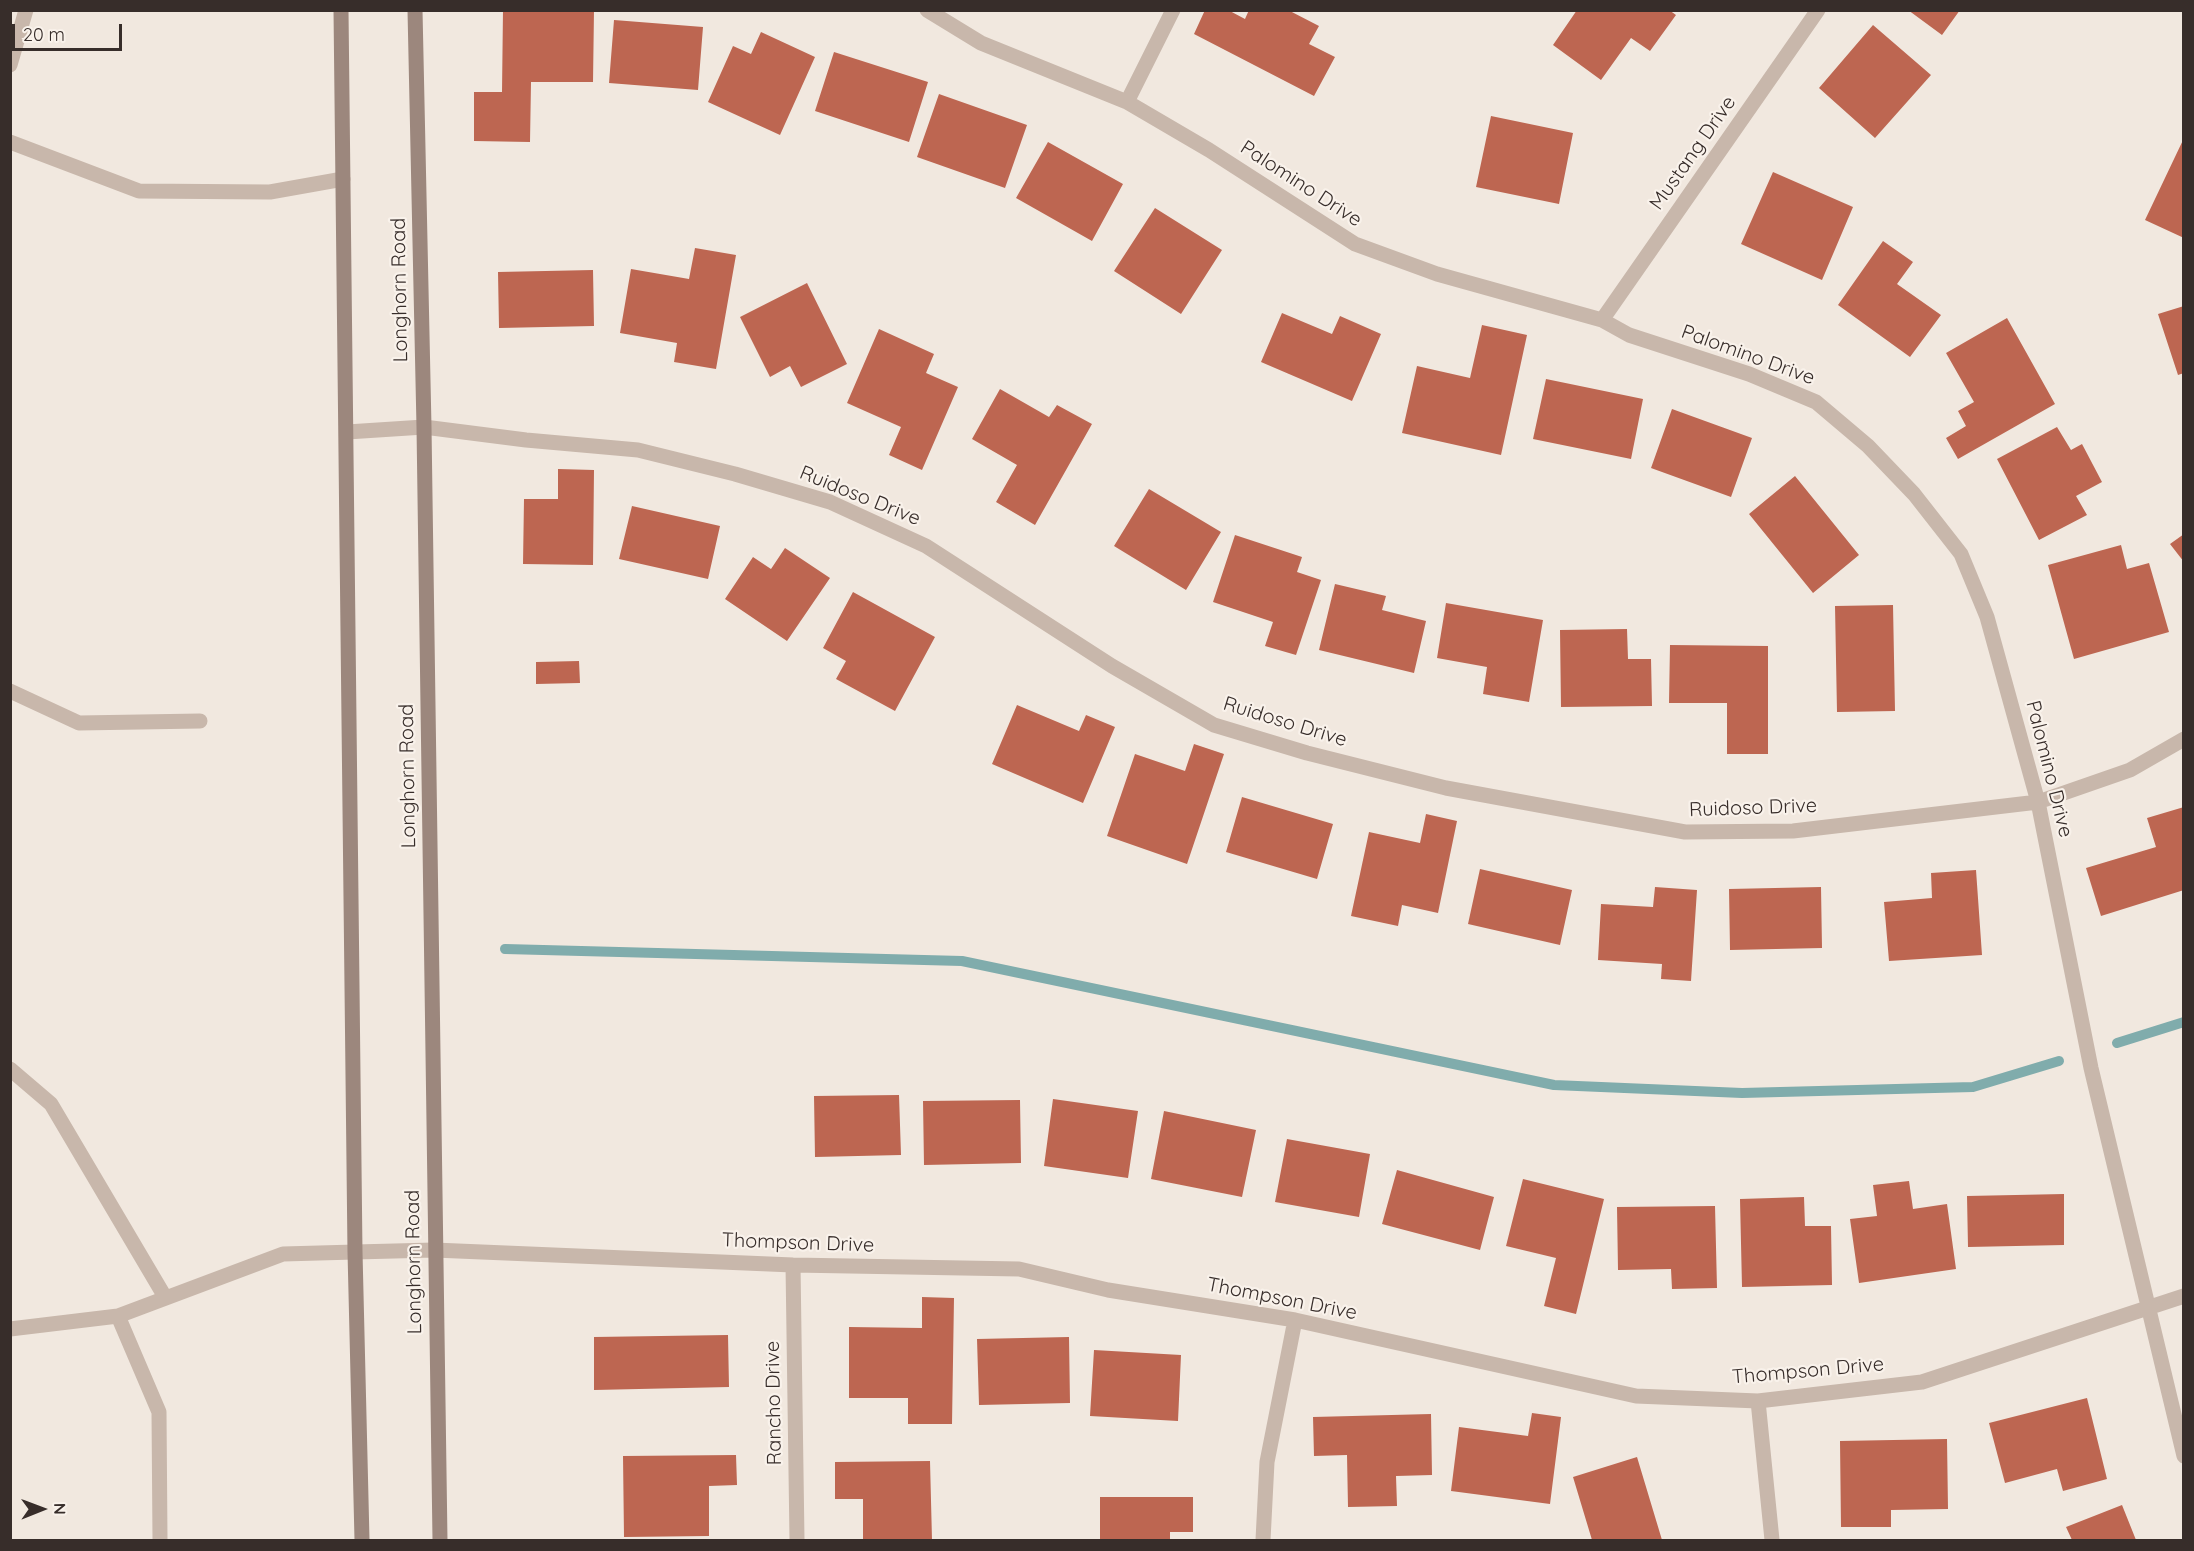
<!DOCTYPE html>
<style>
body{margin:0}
#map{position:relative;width:2194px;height:1551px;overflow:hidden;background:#f1e8df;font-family:Quicksand,sans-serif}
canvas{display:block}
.frame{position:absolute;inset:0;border:12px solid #372d2a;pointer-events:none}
.north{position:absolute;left:12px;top:1479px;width:60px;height:60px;-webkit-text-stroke:4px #f9f2eb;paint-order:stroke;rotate:89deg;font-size:16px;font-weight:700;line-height:24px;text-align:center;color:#372d2a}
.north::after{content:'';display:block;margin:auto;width:21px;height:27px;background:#372d2a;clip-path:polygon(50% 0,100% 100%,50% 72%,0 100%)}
.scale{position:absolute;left:12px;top:24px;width:110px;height:27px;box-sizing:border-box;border:3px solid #372d2a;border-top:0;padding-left:8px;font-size:18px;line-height:21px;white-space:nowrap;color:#372d2a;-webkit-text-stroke:4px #f9f2eb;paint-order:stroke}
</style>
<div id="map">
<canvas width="2194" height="1551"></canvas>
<div class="frame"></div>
<div class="north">N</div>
<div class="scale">20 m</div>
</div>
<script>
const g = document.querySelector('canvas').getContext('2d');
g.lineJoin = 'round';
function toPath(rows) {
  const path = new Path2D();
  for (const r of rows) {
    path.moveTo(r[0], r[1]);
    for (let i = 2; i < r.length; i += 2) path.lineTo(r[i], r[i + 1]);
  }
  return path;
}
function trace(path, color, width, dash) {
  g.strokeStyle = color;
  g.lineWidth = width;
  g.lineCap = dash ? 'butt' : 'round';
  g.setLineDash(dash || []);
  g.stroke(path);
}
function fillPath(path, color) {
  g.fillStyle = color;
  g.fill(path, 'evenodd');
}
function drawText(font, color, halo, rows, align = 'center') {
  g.font = font + ' Quicksand,sans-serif';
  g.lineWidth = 4.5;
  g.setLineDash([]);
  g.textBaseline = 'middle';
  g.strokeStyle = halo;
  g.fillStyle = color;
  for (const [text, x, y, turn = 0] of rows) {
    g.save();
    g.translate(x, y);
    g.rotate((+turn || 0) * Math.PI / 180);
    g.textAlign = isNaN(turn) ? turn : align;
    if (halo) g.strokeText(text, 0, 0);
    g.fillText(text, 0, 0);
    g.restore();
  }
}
const stream = toPath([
 [505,949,962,961,1554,1085,1742,1093,1973,1087,2059,1061],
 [2117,1043,2184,1022]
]);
const building = toPath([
 [503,10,594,10,593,82,531,82,530,142,474,141,474,92,502,92],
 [1205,10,1228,10,1245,19,1249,10,1288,10,1319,26,1309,44,1335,57,1314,96,1194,34],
 [1577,10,1669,10,1676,15,1650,51,1631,38,1601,80,1553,45],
 [1908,10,1960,10,1942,35],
 [614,20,703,27,698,90,609,83],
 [1873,25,1931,75,1875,138,1819,88],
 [761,32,815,57,780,135,708,102,733,46,751,54],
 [834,52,928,82,909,142,815,111],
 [939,94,1027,125,1005,188,917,157],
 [1491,116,1573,133,1559,204,1476,187],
 [2184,138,2184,238,2145,220],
 [1048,142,1123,184,1092,241,1016,198],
 [1773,172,1853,207,1822,280,1741,244],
 [1155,208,1222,250,1181,314,1114,271],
 [1883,241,1913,262,1897,284,1941,315,1910,357,1838,305],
 [695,248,736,255,716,369,674,362,677,343,620,333,631,269,689,279],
 [593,270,594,326,499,328,498,272],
 [807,283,847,364,801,387,790,366,770,377,740,317],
 [2184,306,2184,373,2178,375,2158,314],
 [1282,313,1332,334,1340,316,1381,334,1352,401,1261,362],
 [2007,318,2055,404,1958,459,1946,438,1966,426,1958,411,1974,402,1946,353],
 [1482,325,1527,335,1501,455,1402,433,1417,366,1470,378],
 [879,329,934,354,926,373,958,387,922,470,889,455,901,427,847,403],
 [1546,379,1643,399,1631,459,1533,439],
 [1000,389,1049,417,1057,405,1092,424,1035,525,996,502,1017,465,972,439],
 [1672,409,1752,438,1731,497,1651,468],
 [2057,427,2071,450,2082,444,2102,482,2076,496,2087,515,2039,540,1997,459],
 [558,469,594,470,593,565,523,564,524,499,558,499],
 [1795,476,1859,555,1813,593,1749,514],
 [1149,489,1221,532,1186,590,1114,546],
 [632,506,720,526,708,579,619,559],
 [2184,534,2184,562,2170,544],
 [1235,535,1302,557,1297,572,1321,580,1296,655,1265,646,1273,622,1213,602],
 [2121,545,2127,569,2149,563,2169,632,2074,659,2048,565],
 [785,548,830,578,787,641,725,599,753,557,771,569],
 [1335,584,1386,596,1382,610,1426,621,1414,673,1319,650],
 [853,592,935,637,895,711,836,679,846,661,823,648],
 [1446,603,1543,620,1529,702,1483,694,1487,667,1437,658],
 [1893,605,1895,711,1837,712,1835,606],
 [1627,629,1628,659,1651,659,1652,706,1561,707,1560,630],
 [1670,645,1768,646,1768,754,1727,754,1727,703,1669,703],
 [579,661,580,683,536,684,536,662],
 [1017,705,1079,731,1086,715,1115,727,1083,803,992,764],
 [1194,744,1224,754,1187,864,1107,836,1135,754,1185,771],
 [1242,797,1333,824,1317,879,1226,852],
 [2184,807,2184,890,2101,916,2086,868,2156,847,2147,818],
 [1426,814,1457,821,1438,913,1402,905,1398,926,1351,916,1369,832,1420,843],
 [1480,869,1572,890,1560,945,1468,924],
 [1976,870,1982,955,1889,961,1884,902,1932,898,1931,873],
 [1655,887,1697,890,1691,981,1661,979,1662,964,1598,960,1601,904,1653,907],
 [1821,887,1822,948,1730,950,1729,889],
 [899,1095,901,1155,815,1157,814,1096],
 [1053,1099,1138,1111,1128,1178,1044,1166],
 [1020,1100,1021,1163,924,1165,923,1101],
 [1164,1111,1256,1130,1242,1197,1151,1179],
 [1287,1139,1370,1154,1359,1217,1275,1202],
 [1397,1170,1494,1197,1480,1250,1382,1224],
 [1523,1179,1604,1199,1576,1314,1544,1306,1556,1258,1506,1246],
 [1909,1181,1913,1209,1947,1204,1956,1269,1859,1283,1850,1219,1877,1216,1873,1185],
 [2064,1194,2064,1245,1968,1247,1967,1196],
 [1804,1197,1805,1226,1831,1226,1832,1285,1742,1287,1740,1199],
 [1715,1206,1717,1288,1672,1289,1671,1269,1618,1270,1617,1207],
 [922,1297,954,1298,952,1424,908,1424,908,1398,849,1398,849,1327,922,1328],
 [728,1335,729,1387,594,1390,594,1337],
 [1069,1337,1070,1403,979,1405,977,1339],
 [1094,1350,1181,1355,1178,1421,1090,1416],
 [2087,1398,2107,1479,2063,1491,2057,1469,2005,1483,1989,1423],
 [1532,1413,1561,1417,1550,1504,1451,1491,1459,1427,1528,1436],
 [1431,1414,1432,1475,1396,1476,1397,1506,1348,1507,1347,1455,1314,1456,1313,1417],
 [1947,1439,1948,1509,1891,1510,1891,1527,1841,1527,1840,1441],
 [736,1455,737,1485,709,1486,709,1536,624,1537,623,1456],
 [1637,1457,1662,1540,1592,1540,1573,1477],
 [930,1461,932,1540,863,1540,863,1499,835,1499,835,1462],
 [1100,1497,1193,1497,1193,1532,1170,1532,1170,1540,1100,1540],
 [2122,1505,2136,1540,2072,1540,2066,1527]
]);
const lane = toPath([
 [10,65,26,10],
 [10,142,139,191,270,192,343,179],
 [10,691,79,723,200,721],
 [10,1069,51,1104,165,1297],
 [118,1316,159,1412,160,1540],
 [10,1329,118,1316,283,1254,355,1252]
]);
const street = toPath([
 [927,10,981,43,1127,102,1209,150,1355,244,1437,274,1602,320,1629,335,1749,374,1816,402,1868,446,1914,494,1961,554,1987,617,2038,802,2091,1068,2184,1456],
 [1127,102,1173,10],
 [1602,320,1818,10],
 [347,432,424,427,526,440,638,450,735,474,830,502,926,546,1112,666,1214,725,1307,753,1446,788,1685,832,1793,831,2038,802,2130,770,2184,739],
 [355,1252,434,1250,793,1265,1019,1269,1108,1290,1295,1320,1636,1396,1758,1401,1922,1382,2184,1296],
 [793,1265,797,1540],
 [1758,1401,1772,1540],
 [1263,1540,1267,1462,1295,1320]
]);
const secondary = toPath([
 [341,10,355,1252,362,1540],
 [415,10,424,427,440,1540]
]);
const streetNames = [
 ["Mustang Drive",1693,153,-55],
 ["Palomino Drive",1301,184,33],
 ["Longhorn Road",400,290,-91],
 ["Palomino Drive",1748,355,20],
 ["Ruidoso Drive",860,496,22],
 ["Ruidoso Drive",1285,722,17],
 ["Palomino Drive",2049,769,76],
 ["Longhorn Road",408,776,-91],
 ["Ruidoso Drive",1753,808,-2],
 ["Thompson Drive",798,1243,2],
 ["Longhorn Road",414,1262,-91],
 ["Thompson Drive",1282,1299,11],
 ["Thompson Drive",1808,1371,-5],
 ["Rancho Drive",774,1403,-91]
];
trace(stream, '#80acac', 10);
fillPath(building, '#bd6651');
trace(lane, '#c8b7ab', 15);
trace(street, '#c8b7ab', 15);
trace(secondary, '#9c877d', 15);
drawText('20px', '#372d2a', '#f9f2eb', streetNames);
</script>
